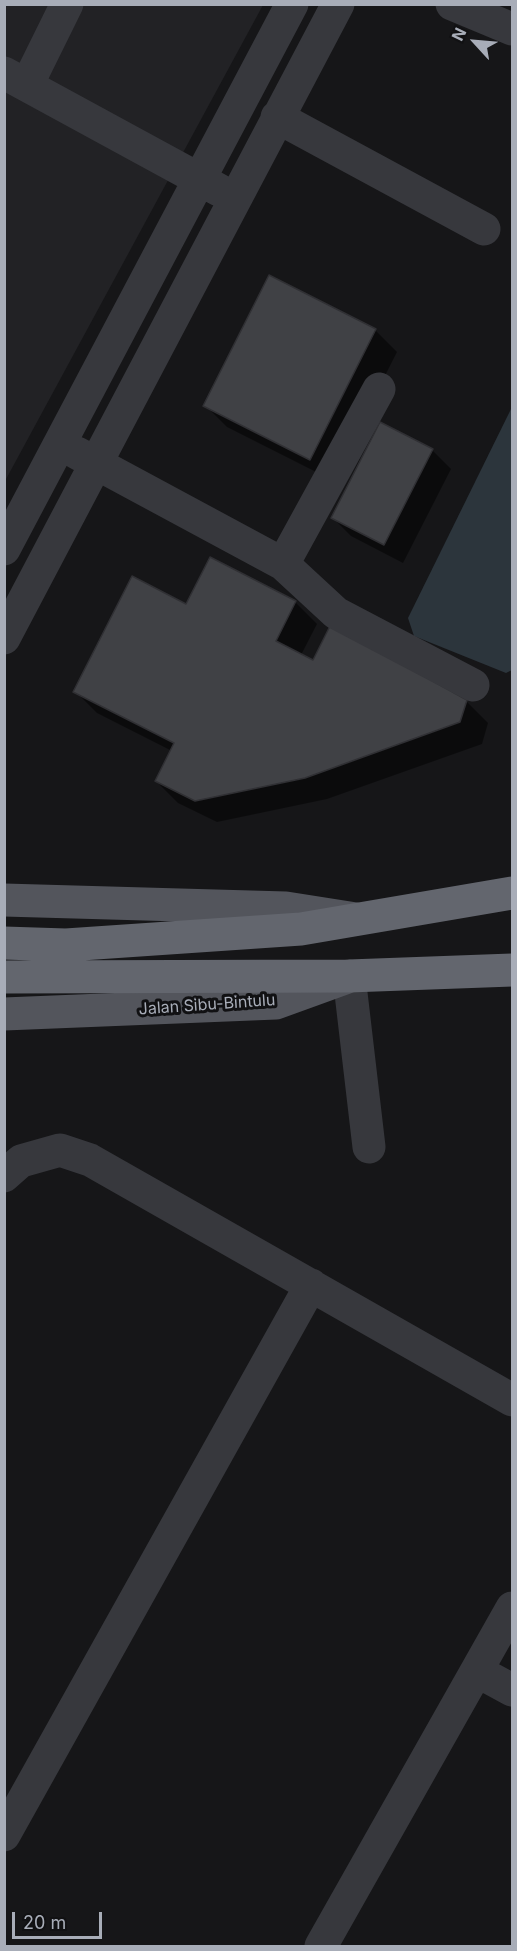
<!DOCTYPE html>
<style>
body{margin:0}
#map{position:relative;width:517px;height:1951px;overflow:hidden;background:#161618;font-family:Inter,sans-serif}
canvas{display:block}
.frame{position:absolute;inset:0;border:6px solid #a8adb8;pointer-events:none}
.north{position:absolute;left:445px;top:12px;width:60px;height:60px;-webkit-text-stroke:4px #111113;paint-order:stroke;rotate:296deg;font-size:16px;font-weight:700;line-height:24px;text-align:center;color:#a8adb8}
.north::after{content:'';display:block;margin:auto;width:21px;height:27px;background:#a8adb8;clip-path:polygon(50% 0,100% 100%,50% 72%,0 100%)}
.scale{position:absolute;left:12px;top:1912px;width:90px;height:27px;box-sizing:border-box;border:3px solid #a8adb8;border-top:0;padding-left:8px;font-size:18px;line-height:21px;white-space:nowrap;color:#a8adb8;-webkit-text-stroke:4px #111113;paint-order:stroke}
</style>
<div id="map">
<canvas width="517" height="1951"></canvas>
<div class="frame"></div>
<div class="north">N</div>
<div class="scale">20 m</div>
</div>
<script>
const g = document.querySelector('canvas').getContext('2d');
g.lineJoin = 'round';
function fillPath(path, color) {
  g.fillStyle = color;
  g.fill(path, 'evenodd');
}
function toPath(rows) {
  const path = new Path2D();
  for (const r of rows) {
    path.moveTo(r[0], r[1]);
    for (let i = 2; i < r.length; i += 2) path.lineTo(r[i], r[i + 1]);
  }
  return path;
}
function trace(path, color, width, dash) {
  g.strokeStyle = color;
  g.lineWidth = width;
  g.lineCap = dash ? 'butt' : 'round';
  g.setLineDash(dash || []);
  g.stroke(path);
}
function drawText(font, color, halo, rows, align = 'center') {
  g.font = font + ' Inter,sans-serif';
  g.lineWidth = 6;
  g.setLineDash([]);
  g.textBaseline = 'middle';
  g.strokeStyle = halo;
  g.fillStyle = color;
  for (const [text, x, y, turn = 0] of rows) {
    g.save();
    g.translate(x, y);
    g.rotate((+turn || 0) * Math.PI / 180);
    g.textAlign = isNaN(turn) ? turn : align;
    if (halo) g.strokeText(text, 0, 0);
    g.fillText(text, 0, 0);
    g.restore();
  }
}
const built = toPath([
 [5,5,263,5,5,481]
]);
const water = toPath([
 [512,407,512,670,506,673,414,636,408,618]
]);
const shadow = toPath([
 [269,277,375,330,397,352,332,480,227,427,205,405],
 [381,424,432,450,451,469,403,563,351,536,333,518],
 [295,602,317,624,301,655,314,662,466,701,488,723,482,744,327,799,217,822,178,803,156,781,172,751,97,713,75,691,187,606]
]);
const building = toPath([
 [269,275,376,329,310,460,203,406,269,275],
 [380,422,433,449,384,545,331,518,380,422],
 [210,557,296,601,276,641,313,660,331,624,467,700,460,722,305,778,195,801,155,781,174,743,73,692,132,576,186,604,210,557]
]);
const minor = toPath([
 [452,4,512,29],
 [4,73,219,190],
 [27,85,67,4],
 [277,117,484,229],
 [77,453,283,564,336,613,473,685],
 [4,549,292,4],
 [283,564,379,389],
 [4,638,338,4],
 [349,976,369,1147],
 [4,1176,21,1161,60,1150,90,1160,512,1400],
 [477,1671,512,1690],
 [4,1835,311,1285],
 [321,1946,512,1608]
]);
const major = toPath([
 [4,900,286,908,356,919],
 [4,1014,276,1003,345,978]
]);
const highway = toPath([
 [4,943,66,945,301,929,512,893],
 [4,977,349,976,512,970]
]);
const streetNames = [
 ["Jalan Sibu-Bintulu",207,1005,-4]
];
fillPath(built, '#222225');
fillPath(water, '#2c353c');
fillPath(shadow, '#0007');
fillPath(building, '#404145');
trace(building, '#303034', 1.5);
trace(minor, '#37383d', 33);
trace(major, '#53555c', 33);
trace(highway, '#63666e', 33);
drawText('16px', '#a8adb8', '#111113', streetNames);
</script>
